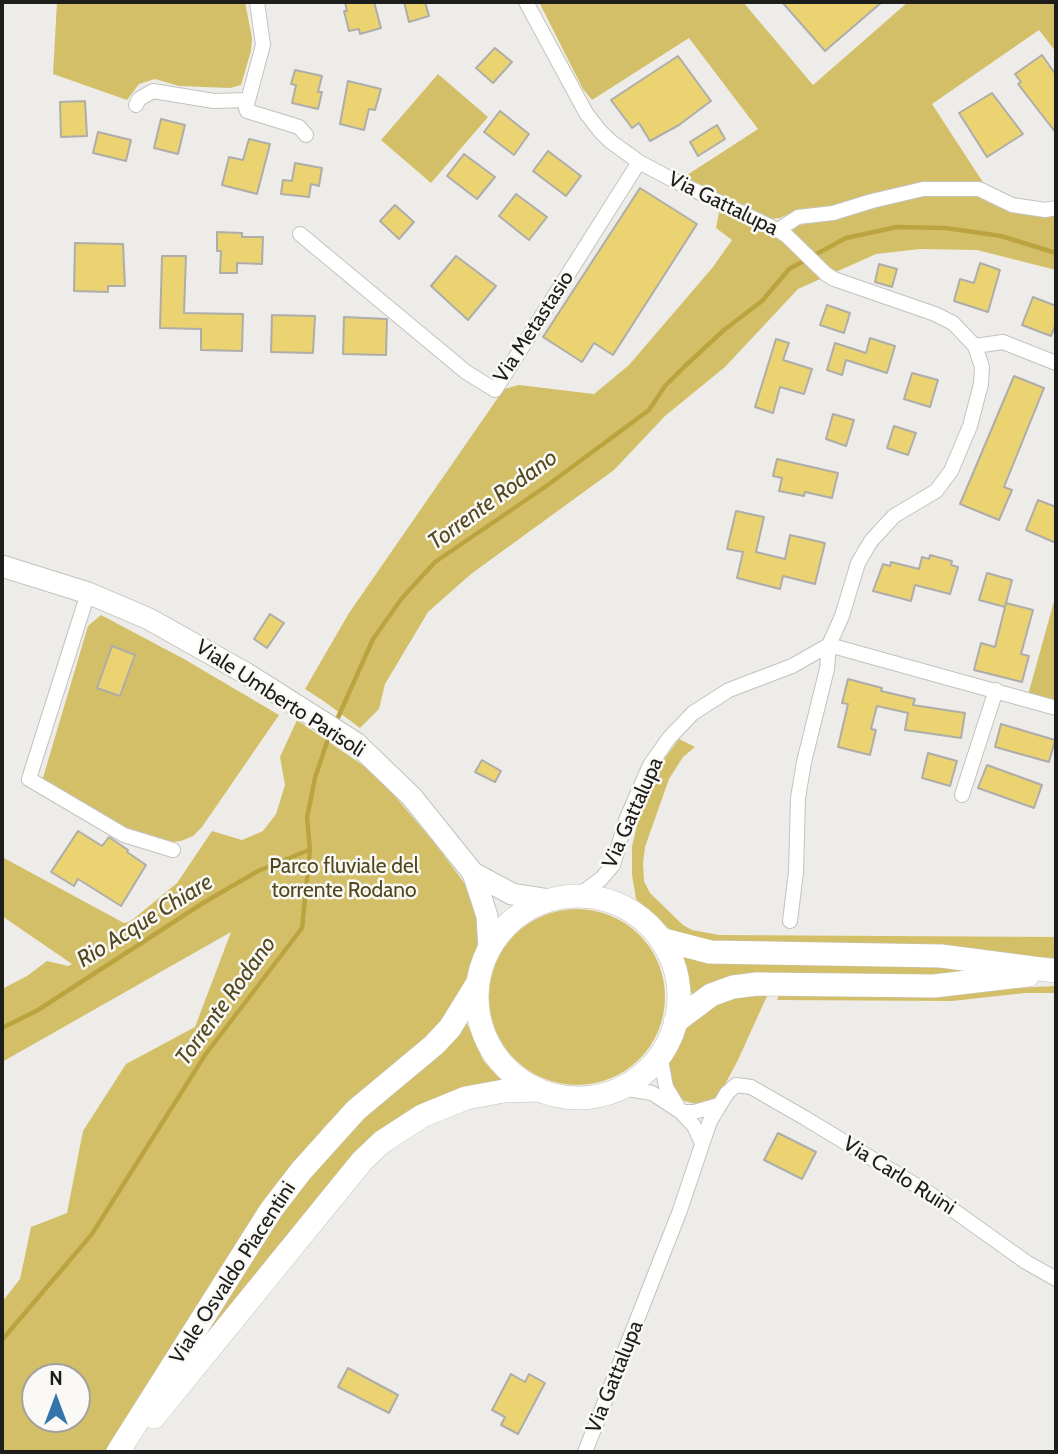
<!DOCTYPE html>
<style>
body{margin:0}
#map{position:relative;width:1058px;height:1454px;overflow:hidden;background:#edece8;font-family:Cabin,sans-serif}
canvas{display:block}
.frame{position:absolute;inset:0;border:4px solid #1d1d1c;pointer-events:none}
.north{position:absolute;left:21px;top:1363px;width:70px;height:70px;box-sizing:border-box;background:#faf9f5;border:2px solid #a2a19e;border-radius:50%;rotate:0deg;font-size:19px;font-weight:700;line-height:28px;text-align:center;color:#1d1d1c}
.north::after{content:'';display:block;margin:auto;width:24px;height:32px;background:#3476ac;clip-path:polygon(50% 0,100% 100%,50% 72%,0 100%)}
</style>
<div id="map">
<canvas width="1058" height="1454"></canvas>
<div class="frame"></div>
<div class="north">N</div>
</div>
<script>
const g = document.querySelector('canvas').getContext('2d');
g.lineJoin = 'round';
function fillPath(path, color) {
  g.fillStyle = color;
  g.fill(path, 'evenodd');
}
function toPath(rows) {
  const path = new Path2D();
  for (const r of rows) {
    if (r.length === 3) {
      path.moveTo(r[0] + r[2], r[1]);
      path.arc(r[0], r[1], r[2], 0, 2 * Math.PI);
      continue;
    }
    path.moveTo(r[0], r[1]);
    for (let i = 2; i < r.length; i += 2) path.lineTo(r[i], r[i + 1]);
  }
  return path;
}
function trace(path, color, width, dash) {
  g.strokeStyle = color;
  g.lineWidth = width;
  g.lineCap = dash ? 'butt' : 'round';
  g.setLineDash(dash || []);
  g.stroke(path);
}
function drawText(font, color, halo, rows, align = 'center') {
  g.font = font + ' Cabin,sans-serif';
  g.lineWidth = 5;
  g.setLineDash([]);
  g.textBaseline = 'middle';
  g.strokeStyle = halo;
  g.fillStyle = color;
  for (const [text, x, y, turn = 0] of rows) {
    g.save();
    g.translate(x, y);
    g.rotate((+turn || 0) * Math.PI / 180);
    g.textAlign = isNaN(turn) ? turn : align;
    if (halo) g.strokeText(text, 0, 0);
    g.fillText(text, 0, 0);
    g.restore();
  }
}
const green = toPath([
 [57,2,245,2,252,38,251,51,241,85,230,88,179,86,155,79,139,84,127,100,53,74],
 [539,2,743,2,813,85,908,2,1056,2,1056,52,1039,30,932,104,990,193,1056,208,1056,270,977,250,920,249,876,254,798,289,725,367,665,416,614,470,471,574,428,612,385,684,379,709,360,728,325,702,305,689,349,613,504,389,519,385,594,394,629,365,713,267,732,240,716,228,719,212,734,206,792,231,799,225,820,221,813,210,796,210,780,218,770,219,684,177,758,129,689,38,592,100,583,89],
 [438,74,488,117,431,183,381,140],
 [1056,594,1056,702,1028,695],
 [101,615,184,659,279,715,202,827,193,836,181,841,171,842,128,830,42,781,88,626],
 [297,720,377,775,437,846,468,888,479,913,479,939,465,985,441,1027,388,1069,325,1126,241,1240,106,1452,2,1452,2,1302,20,1279,31,1227,67,1213,83,1131,126,1064,195,1027,231,932,2,1062,2,989,27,976,47,961,68,966,72,964,2,916,2,857,124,923,131,921,177,883,212,831,242,840,263,831,276,814,285,785,280,757],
 [35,1377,77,1377,77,1419,35,1419],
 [679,739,695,747,683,757,669,779,645,847,643,863,644,881,650,893,683,925,692,930,719,935,1056,937,1056,958,699,944,677,936,636,899,632,875,632,846,639,817,651,787,665,758],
 [577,997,88],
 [683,955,969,966,972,974,712,983,692,995],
 [1056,986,1056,993,1025,993,952,1001,777,1000,781,989,925,992],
 [768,994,737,1062,717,1099,696,1104,684,1101,672,1087,668,1062,678,1048,689,1023,723,999],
 [466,1021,483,1060,502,1081,423,1105,180,1375,186,1355,316,1163]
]);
const stream = toPath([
 [336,722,373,639,402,598,435,562,545,487,649,410,665,386,685,366,724,330,762,301,789,269,846,238,897,227,946,228,1001,236,1056,253],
 [2,1028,38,1010,203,903,258,871,309,850],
 [2,1340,92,1234,205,1055,302,928,310,850,307,818,315,778,330,733]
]);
const building = toPath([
 [345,2,374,2,381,28,360,34,359,29,349,31,344,11,347,11,345,2],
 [404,2,425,2,429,16,409,22,404,2],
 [782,2,882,2,825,51,782,2],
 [495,48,512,62,493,83,476,68,495,48],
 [1042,55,1056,75,1056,133,1018,84,1021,82,1015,74,1042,55],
 [678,56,711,101,679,125,650,141,639,123,632,128,611,100,678,56],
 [295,70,322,76,318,92,322,92,318,109,292,103,296,85,291,84,295,70],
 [348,81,381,89,375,110,369,109,364,130,340,124,348,81],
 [992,93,1023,134,987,157,959,113,992,93],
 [85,101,87,136,61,137,60,102,85,101],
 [500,111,529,134,514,155,484,132,500,111],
 [161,119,185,125,178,154,154,148,161,119],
 [717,125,725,139,698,156,690,142,717,125],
 [98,132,131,140,126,161,93,153,98,132],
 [249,139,270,144,257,194,222,185,229,157,243,160,249,139],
 [548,151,581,176,566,196,533,171,548,151],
 [464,154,495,177,477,199,447,176,464,154],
 [295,163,322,168,319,186,311,184,309,197,281,194,283,180,292,181,295,163],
 [640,188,697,224,613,355,594,343,582,362,543,337,640,188],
 [516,194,547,217,529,240,499,216,516,194],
 [395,205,414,222,399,239,380,221,395,205],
 [217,232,242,233,242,237,263,237,262,264,237,263,237,273,220,273,221,251,217,251,217,232],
 [75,243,123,244,125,286,108,286,108,292,74,291,75,243],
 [162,256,186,256,184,313,243,314,242,351,201,350,201,329,160,328,162,256],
 [456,256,496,286,468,320,431,286,456,256],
 [980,263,1000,270,988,312,954,301,960,279,974,283,980,263],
 [879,264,897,269,892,287,875,282,879,264],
 [1033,297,1056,306,1056,323,1051,336,1022,325,1033,297],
 [827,305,850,313,844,333,820,325,827,305],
 [272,315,315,316,313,353,271,352,272,315],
 [344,317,387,319,386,355,343,354,344,317],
 [870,338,895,346,887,373,846,360,842,375,827,370,835,343,866,353,870,338],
 [776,339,789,343,783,360,812,369,804,394,780,387,773,413,755,407,776,339],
 [912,373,938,380,930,407,904,399,912,373],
 [1014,376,1044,388,1004,487,1012,490,999,520,960,504,1014,376],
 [833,414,854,420,846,446,826,439,833,414],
 [894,426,916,433,908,455,887,448,894,426],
 [777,459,838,473,832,498,805,492,804,496,779,491,782,478,773,476,777,459],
 [1038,500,1056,507,1056,543,1026,530,1038,500],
 [736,511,764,517,756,552,785,559,790,535,825,543,815,584,783,576,780,589,737,578,743,552,727,549,736,511],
 [930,555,952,561,951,565,958,567,950,594,915,585,911,601,873,591,883,564,890,566,891,562,919,569,922,557,929,559,930,555],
 [987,573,1012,580,1005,607,979,600,987,573],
 [1006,603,1033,610,1021,654,1029,656,1022,682,974,670,981,643,995,647,1006,603],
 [270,614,284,623,267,648,254,639,270,614],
 [112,646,135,655,120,696,97,688,112,646],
 [848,679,882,688,881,691,915,699,913,705,965,713,961,738,905,730,908,713,877,706,871,729,876,730,870,755,838,747,848,704,842,703,848,679],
 [1001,724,1055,740,1049,762,995,747,1001,724],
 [928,753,957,761,950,786,922,778,928,753],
 [482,760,501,771,495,782,475,772,482,760],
 [987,765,1042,785,1034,808,978,788,987,765],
 [78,831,102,846,109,837,128,850,127,852,146,865,121,906,78,879,74,886,51,872,78,831],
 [778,1133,816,1152,802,1179,764,1160,778,1133],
 [348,1368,398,1395,389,1413,338,1387,348,1368],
 [511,1374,525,1382,529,1374,545,1383,518,1434,501,1425,505,1417,492,1410,511,1374]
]);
const street = toPath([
 [257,2,263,45,246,108,247,111,299,127,306,135],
 [526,2,586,113,600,131,610,141,639,162,675,181,778,230,787,236,826,274,834,279,935,314,953,323,975,346,982,367,981,384,970,426,951,471,936,491,894,516,871,541,858,563,842,616,829,645,792,666,729,690,693,713,669,738,650,765,626,820,613,865,601,879,578,896],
 [136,105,139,99,153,91,214,101,246,100],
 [778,230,798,217,833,213,872,201,923,189,979,189,1012,205,1045,210,1056,208],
 [300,234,466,372,495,390,639,162],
 [975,346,1003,342,1056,363],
 [88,593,29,779,124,835,173,850],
 [962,795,996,690],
 [790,921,796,872,798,798,804,762,827,669,829,645,1056,708],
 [660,1055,666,1087,681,1112,694,1126,702,1143],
 [621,1088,652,1093,681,1112,694,1112,719,1105],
 [585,1452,679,1213,710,1121,727,1093,736,1085,751,1087,805,1118,932,1195,1026,1262,1056,1279]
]);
const secondary = toPath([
 [2,566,88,593,149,619,247,674,356,743,412,797,473,873,487,916,489,948],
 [473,873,512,894,550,900]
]);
const primary = toPath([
 [578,997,101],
 [660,939,710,952,941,956,1056,971],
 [675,1022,711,995,733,987,757,984,934,986,1028,975],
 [154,1417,362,1161,382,1142,422,1116,466,1098,504,1091,537,1090],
 [118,1452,271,1210,301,1171,356,1110,434,1045,450,1028,477,984]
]);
const streetNames = [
 ["Via Gattalupa",723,204,26],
 ["Via Metastasio",534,327,-57],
 ["Viale Umberto Parisoli",280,699,33],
 ["Via Gattalupa",633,813,-66],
 ["Via Carlo Ruini",899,1176,32],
 ["Viale Osvaldo Piacentini",233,1273,-57],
 ["Via Gattalupa",615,1377,-68]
];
const parkNames = [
 ["Parco fluviale del",344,867],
 ["torrente Rodano",344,891]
];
const waterNames = [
 ["Torrente Rodano",493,500,-36],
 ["Rio Acque Chiare",145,921,-32],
 ["Torrente Rodano",226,1001,-54]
];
fillPath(green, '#d4bf69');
trace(stream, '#bba440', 4.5);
fillPath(building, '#ead370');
trace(building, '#aeadaa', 2);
trace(street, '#c3c2be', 16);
trace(secondary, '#c3c2be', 23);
trace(primary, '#c3c2be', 24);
trace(street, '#fff', 14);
trace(secondary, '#fff', 21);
trace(primary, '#fff', 23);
drawText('21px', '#1d1d1c', '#faf9f5', streetNames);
drawText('21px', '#50471d', '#faf9f5', parkNames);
drawText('italic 23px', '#534920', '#faf9f5', waterNames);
</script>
